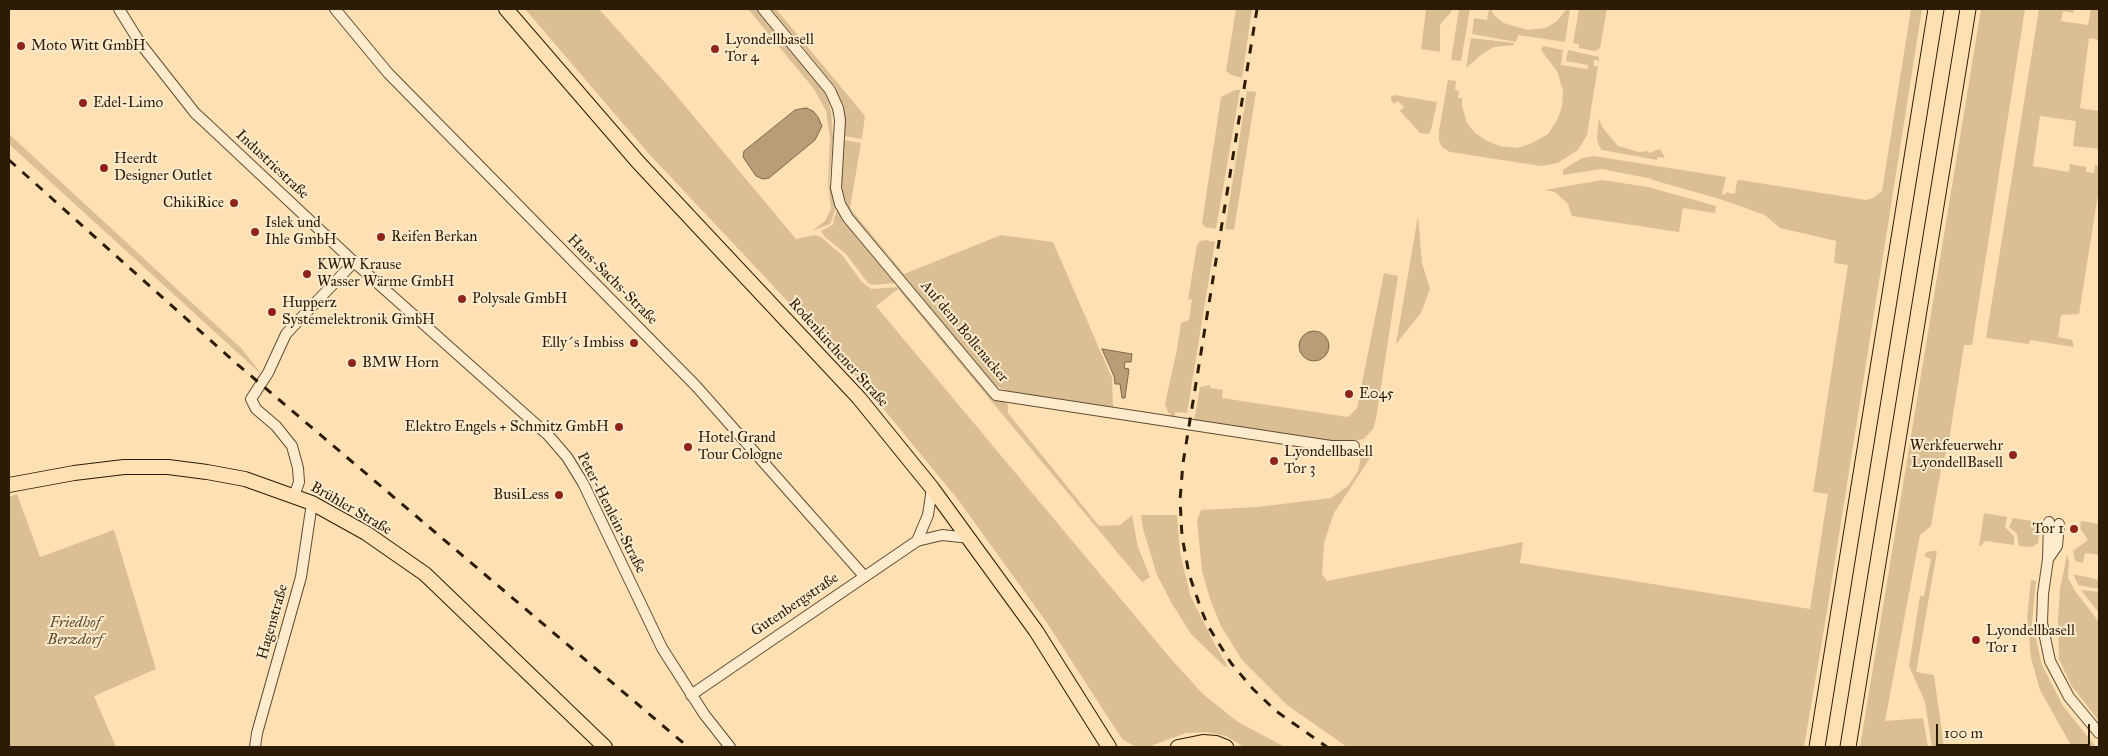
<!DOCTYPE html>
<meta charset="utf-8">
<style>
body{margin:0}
#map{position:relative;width:2108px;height:756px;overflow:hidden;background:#fee0b2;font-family:"IM FELL Great Primer",serif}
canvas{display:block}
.frame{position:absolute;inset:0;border:10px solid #2c1c06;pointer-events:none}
.scale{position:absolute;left:1936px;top:724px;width:154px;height:22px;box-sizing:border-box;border:2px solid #2c1c06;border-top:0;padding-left:6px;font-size:15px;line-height:18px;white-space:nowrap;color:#2c1c06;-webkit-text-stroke:4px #feebcd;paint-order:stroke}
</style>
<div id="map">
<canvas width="2108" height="756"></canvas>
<div class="frame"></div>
<div class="scale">100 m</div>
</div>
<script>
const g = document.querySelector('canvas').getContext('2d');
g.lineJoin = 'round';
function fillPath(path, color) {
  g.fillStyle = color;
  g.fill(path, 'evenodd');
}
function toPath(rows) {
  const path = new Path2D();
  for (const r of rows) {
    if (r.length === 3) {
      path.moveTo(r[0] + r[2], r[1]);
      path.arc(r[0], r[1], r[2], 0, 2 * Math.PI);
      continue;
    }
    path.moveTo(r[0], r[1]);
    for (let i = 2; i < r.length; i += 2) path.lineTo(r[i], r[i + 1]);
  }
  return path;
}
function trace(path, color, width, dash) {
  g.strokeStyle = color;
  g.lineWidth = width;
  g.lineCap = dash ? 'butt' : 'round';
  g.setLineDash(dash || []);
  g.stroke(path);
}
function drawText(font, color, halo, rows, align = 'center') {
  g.font = font + ' "IM FELL Great Primer",serif';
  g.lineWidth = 4;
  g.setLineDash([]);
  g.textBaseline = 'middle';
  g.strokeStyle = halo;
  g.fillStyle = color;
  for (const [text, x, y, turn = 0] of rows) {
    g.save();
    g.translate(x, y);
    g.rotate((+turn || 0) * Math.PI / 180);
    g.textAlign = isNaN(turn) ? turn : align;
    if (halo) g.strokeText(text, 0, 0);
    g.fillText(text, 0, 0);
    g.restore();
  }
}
const green = toPath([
 [525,9,599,9,670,88,796,239,815,235,821,237,843,256,861,281,871,289,900,287,994,400,1005,402,1008,405,1008,413,1099,526,1120,525,1132,515,1138,547,1150,577,1142,582,898,289,876,306,1171,659,1203,694,1238,722,1285,747,1244,747,1226,736,1206,732,1186,733,1148,747,1134,746,1122,739,1047,623,959,501,868,390,824,340,649,154],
 [748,9,756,9,820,86,825,94,831,110,833,138,829,183,836,208,830,224,812,231,825,221,831,209,828,183,830,138,826,111,814,89],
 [771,9,776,9,865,116,862,139,844,136,844,106,836,87],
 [1236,9,1252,9,1242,78,1231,75,1226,71],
 [1426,9,1452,9,1451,12,1440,25,1440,52,1421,49],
 [1459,9,1470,9,1461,61,1451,60],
 [1489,9,1491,9,1494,15,1504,23,1528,30,1545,28,1556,22,1567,9,1570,9,1565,42,1518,35,1516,42,1472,34,1474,18,1487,20],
 [1579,9,1607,9,1600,48,1595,51,1579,48,1579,44,1573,43],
 [1911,9,1922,9,1827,611,1804,747,1347,747,1287,705,1242,660,1221,626,1210,599,1202,571,1197,520,1201,510,1257,507,1331,498,1348,486,1358,471,1362,451,1372,445,1372,455,1334,513,1324,543,1322,574,1327,581,1523,542,1520,563,1810,609,1828,494,1813,492,1848,265,1834,263,1836,241,1780,228,1765,215,1720,199,1649,179,1653,179,1601,169,1563,175,1563,170,1582,158,1594,156,1726,177,1722,194,1725,195,1726,192,1735,194,1737,181,1740,180,1866,200,1873,198,1882,191],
 [1981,9,2025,9,1972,345,1964,345,1948,447,1942,464,1931,526,1920,535,1885,721,1923,718,1928,747,1860,747],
 [2039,9,2074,9,2073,13,2063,11,2061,21,2088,25,2091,9,2098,9,2098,13,2099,13,2099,40,2089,38,2080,108,2099,111,2099,149,2073,146,2076,121,2040,116,2033,166,2069,172,2070,164,2086,167,2086,172,2094,173,2095,165,2099,166,2099,188,2079,314,2061,315,2058,337,2072,340,2074,347,2030,340,2029,344,1986,338],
 [1471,38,1514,43,1514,45,1494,47,1482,54,1466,68],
 [1543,46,1563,50,1561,65,1588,69,1588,65,1566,61,1568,50,1599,57,1599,61,1594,60,1594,66,1598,66,1587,135,1578,150,1558,163,1541,166,1450,152,1442,147,1439,141,1439,131,1448,80,1456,81,1455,90,1459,91,1458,98,1462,98,1462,106,1467,123,1475,133,1487,141,1500,146,1517,148,1532,143,1548,134,1556,122,1562,107,1563,91,1557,71,1541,50],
 [1235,90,1240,90,1216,229,1205,227,1202,223,1221,97],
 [1247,91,1256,92,1234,230,1225,229],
 [1394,95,1437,102,1431,130,1429,134,1420,133,1400,111,1404,107,1398,101,1394,104,1391,100,1391,97],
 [1599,118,1602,127,1618,146,1639,152,1648,151,1649,153,1660,149,1665,158,1657,157,1657,160,1602,150,1598,144,1597,137],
 [9,134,242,349,262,375,9,144],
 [844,140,861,143,850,208,904,274,1001,235,1053,242,1112,378,1113,407,1007,391,994,385,851,214,846,203,842,188,841,172],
 [1602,180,1648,187,1716,206,1715,213,1683,208,1679,232,1572,216,1568,204,1555,192,1544,190],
 [837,210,844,221,896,283,872,285,868,283,846,254,824,236,821,231,834,224,833,221],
 [1418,216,1422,263,1430,289,1421,313,1396,344],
 [1206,240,1215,242,1187,413,1175,412,1175,417,1186,419,1174,418,1168,412,1165,404,1177,349,1181,323,1189,320,1192,299,1188,300,1197,245,1200,241],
 [1384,273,1398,276,1376,419,1373,429,1364,439,1339,443,1194,421,1200,387,1210,385,1210,388,1223,390,1222,398,1348,417,1357,408],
 [17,494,40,557,114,530,156,669,94,696,116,747,9,747,9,497],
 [1984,513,2007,517,2005,527,2014,536,2014,545,1985,541,1981,546,1979,546],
 [1141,515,1177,515,1180,552,1190,595,1213,641,1228,667,1224,666,1191,634,1171,602,1157,575,1143,529],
 [2013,518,2038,522,2037,529,2040,530,2038,543,2032,547,2019,546,2017,534,2009,527],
 [2081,521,2099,524,2099,555,2085,553,2083,563,2075,561,2073,551,2088,540,2080,528],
 [1933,551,1937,551,1916,672,1934,675,1944,747,1932,747,1925,702,1909,666,1920,596,1924,596,1931,559,1924,556,1927,552],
 [2067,555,2069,561,2068,578,2075,591,2099,622,2099,721,2071,685,2059,659,2058,619,2060,589],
 [2073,574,2099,580,2099,589,2078,585],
 [2031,580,2036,581,2032,622,2042,665,2063,706,2096,747,2072,747,2040,690,2031,658,2027,618],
 [2081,590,2099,592,2099,613]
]);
const water = toPath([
 [806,108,813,111,818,117,822,126,815,140,769,178,763,179,756,176,743,157,744,151,795,110,806,108],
 [1314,346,15],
 [1102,349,1132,354,1131,362,1125,362,1124,368,1129,369,1125,398,1122,398,1120,384,1115,384,1114,376,1102,349]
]);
const minor = toPath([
 [119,9,140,43,195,113,208,125,354,262,548,435,567,457,583,483,662,648,704,714,730,747],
 [335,9,388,73,696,386,864,576],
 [763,9,830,90,838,108,840,120,836,188,840,204,848,218,996,395,1331,446,1354,446],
 [294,496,299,482,298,468,292,446,276,426,256,409,251,399,268,373,286,334,354,262],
 [2049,522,2048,559,2043,594,2042,623,2050,661,2069,697,2099,733],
 [917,541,928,515,932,488],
 [2048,559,2057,546,2059,524],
 [691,695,917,541,942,535,970,538],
 [255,747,257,733,301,577,312,503]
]);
const major = toPath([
 [506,9,638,162,859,398,932,488,1036,631,1109,747],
 [9,485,74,473,124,467,168,467,207,472,245,479,312,503,366,533,425,574,605,747],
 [1178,747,1203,742,1216,743,1226,747]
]);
const highway = toPath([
 [1817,747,1936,9],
 [1848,747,1968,9]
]);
const rail = toPath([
 [1257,9,1183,463,1180,500,1182,536,1189,574,1201,609,1208,626,1231,663,1253,689,1276,711,1327,747],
 [9,160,237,364,688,747]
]);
const markers = [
 [21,46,5,"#8f2418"],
 [715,49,5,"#8f2418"],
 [83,103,5,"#8f2418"],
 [104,168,5,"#8f2418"],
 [234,203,5,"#8f2418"],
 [255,232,5,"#8f2418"],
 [381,237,5,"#8f2418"],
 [307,274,5,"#8f2418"],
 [462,299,5,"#8f2418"],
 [272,312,5,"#8f2418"],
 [634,343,5,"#8f2418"],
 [352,363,5,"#8f2418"],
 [1349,394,5,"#8f2418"],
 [619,427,5,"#8f2418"],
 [688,447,5,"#8f2418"],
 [2013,455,5,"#8f2418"],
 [1274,461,5,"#8f2418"],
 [559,495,5,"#8f2418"],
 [2074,529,5,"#8f2418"],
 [1976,640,5,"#8f2418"]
];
const poiNames = [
 ["Lyondellbasell",725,40],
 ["Tor 4",725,57],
 ["Moto Witt GmbH",31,46],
 ["Edel-Limo",93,103],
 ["Heerdt",114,159],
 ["Designer Outlet",114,176],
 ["ChikiRice",224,203,"right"],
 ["Islek und",265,223],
 ["Ihle GmbH",265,240],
 ["Reifen Berkan",391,237],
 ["KWW Krause",317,265],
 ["Wasser Wärme GmbH",317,282],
 ["Polysale GmbH",472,299],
 ["Hupperz",282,303],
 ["Systemelektronik GmbH",282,320],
 ["Elly´s Imbiss",624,343,"right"],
 ["BMW Horn",362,363],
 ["E045",1359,394],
 ["Elektro Engels + Schmitz GmbH",609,427,"right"],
 ["Hotel Grand",698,438],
 ["Tour Cologne",698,455],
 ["Werkfeuerwehr",2003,446,"right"],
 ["LyondellBasell",2003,463,"right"],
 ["Lyondellbasell",1284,452],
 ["Tor 3",1284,469],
 ["BusiLess",549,495,"right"],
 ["Tor 1",2064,529,"right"],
 ["Lyondellbasell",1986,631],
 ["Tor 1",1986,648]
];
const streetNames = [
 ["Industriestraße",272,165,43],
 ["Hans-Sachs-Straße",612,280,45],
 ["Auf dem Bollenacker",964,332,50],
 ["Rodenkirchener Straße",838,353,48],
 ["Brühler Straße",351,509,30],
 ["Peter-Henlein-Straße",611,513,63],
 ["Gutenbergstraße",795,605,-34],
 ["Hagenstraße",273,622,-74]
];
const parkNames = [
 ["Friedhof",75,623],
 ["Berzdorf",75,640]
];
fillPath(green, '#dabf95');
fillPath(water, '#b79d78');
trace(water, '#7f694a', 1);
trace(minor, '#604d31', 12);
trace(major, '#2c1c06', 16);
trace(highway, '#2c1c06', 17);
trace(minor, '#feebcd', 10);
trace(major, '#fee0b2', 14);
trace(highway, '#fee0b2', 15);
trace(rail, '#2c1c06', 3, [9, 9]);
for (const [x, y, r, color] of markers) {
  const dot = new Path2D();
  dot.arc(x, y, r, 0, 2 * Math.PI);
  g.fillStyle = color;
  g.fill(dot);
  trace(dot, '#feebcd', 2);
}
drawText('15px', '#2c1c06', '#feebcd', poiNames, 'left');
drawText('15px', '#2c1c06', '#feebcd', streetNames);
drawText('italic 15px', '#604d31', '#feebcd', parkNames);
</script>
